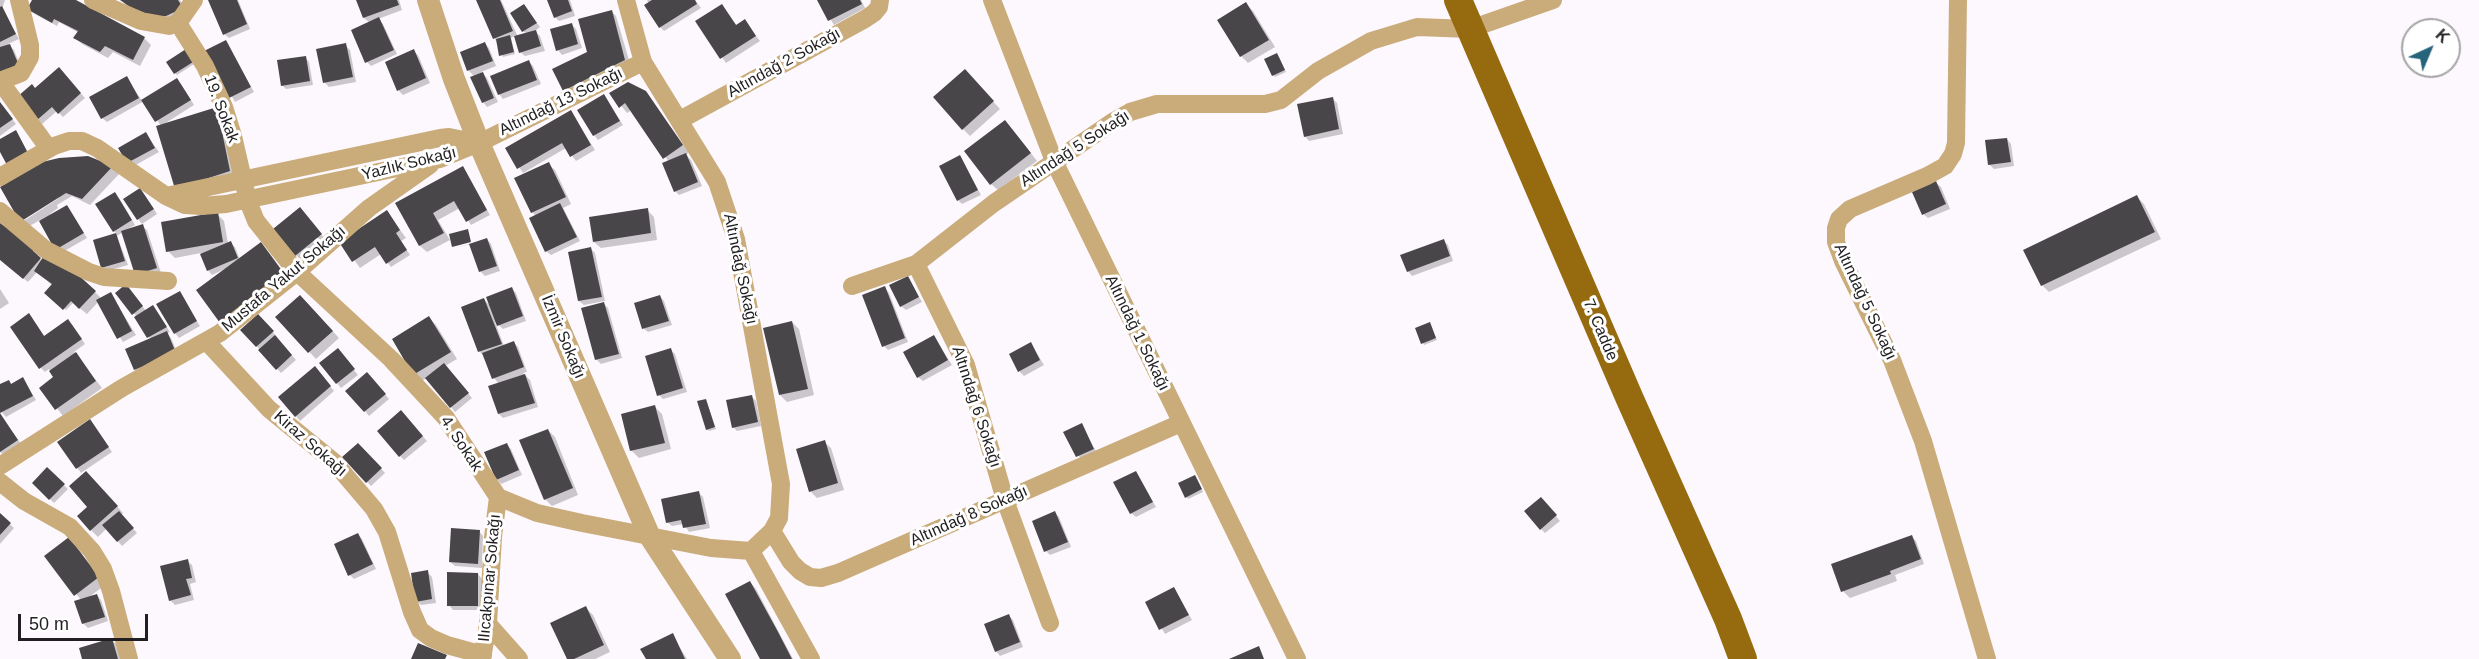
<!DOCTYPE html>
<meta charset="utf-8">
<style>
body{margin:0}
#map{position:relative;width:2479px;height:659px;overflow:hidden;background:#fdf8fe;font-family:Helvetica,sans-serif}
canvas{display:block}
.north{position:absolute;left:2401px;top:18px;width:60px;height:60px;box-sizing:border-box;background:#fff;border:2px solid #a6a5a6;border-radius:50%;rotate:44deg;font-size:16px;font-weight:700;line-height:24px;text-align:center;color:#201e20}
.north::after{content:'';display:block;margin:auto;width:21px;height:27px;background:#26647b;clip-path:polygon(50% 0,100% 100%,50% 72%,0 100%)}
.scale{position:absolute;left:18px;top:614px;width:130px;height:27px;box-sizing:border-box;border:3px solid #201e20;border-top:0;padding-left:8px;font-size:18px;line-height:21px;white-space:nowrap;color:#201e20;-webkit-text-stroke:4px #fff;paint-order:stroke}
</style>
<div id="map">
<canvas width="2479" height="659"></canvas>
<div class="north">K</div>
<div class="scale">50 m</div>
</div>
<script>
const g = document.querySelector('canvas').getContext('2d');
g.lineJoin = 'round';
function fillPath(path, color) {
  g.fillStyle = color;
  g.fill(path, 'evenodd');
}
function toPath(rows) {
  const path = new Path2D();
  for (const r of rows) {
    path.moveTo(r[0], r[1]);
    for (let i = 2; i < r.length; i += 2) path.lineTo(r[i], r[i + 1]);
  }
  return path;
}
function trace(path, color, width, dash) {
  g.strokeStyle = color;
  g.lineWidth = width;
  g.lineCap = dash ? 'butt' : 'round';
  g.setLineDash(dash || []);
  g.stroke(path);
}
function drawText(font, color, halo, rows, align = 'center') {
  g.font = font + ' Helvetica,sans-serif';
  g.lineWidth = 6;
  g.setLineDash([]);
  g.textBaseline = 'middle';
  g.strokeStyle = halo;
  g.fillStyle = color;
  for (const [text, x, y, turn = 0] of rows) {
    g.save();
    g.translate(x, y);
    g.rotate((+turn || 0) * Math.PI / 180);
    g.textAlign = isNaN(turn) ? turn : align;
    if (halo) g.strokeText(text, 0, 0);
    g.fillText(text, 0, 0);
    g.restore();
  }
}
const shadow = toPath([
 [0,0,5,0,2,9,19,39,8,44,14,50,23,72,0,81],
 [33,0,73,0,144,38,151,45,140,66,113,52,108,58,82,44,75,38,79,33,59,22,57,26,33,13,28,9],
 [122,0,180,0,188,15,173,23,127,6],
 [210,0,238,0,250,29,229,38,224,34],
 [358,0,399,0,402,10,378,19,383,24,397,54,371,66,367,62,370,23,364,18],
 [478,0,501,0,518,37,527,34,523,31,524,6,540,27,535,31,540,36,545,51,525,56,520,52,516,35,511,38,515,54,503,57],
 [549,0,570,0,575,16,559,21,555,17],
 [647,0,695,0,701,8,664,31,660,27],
 [819,0,861,0,865,8,834,25],
 [1246,4,1253,11,1275,47,1248,63,1241,56],
 [722,6,737,26,745,21,760,41,726,63,697,22],
 [611,11,616,16,631,67,571,97,564,90,589,53],
 [571,24,576,29,582,48,562,55,558,50],
 [226,42,254,92,235,102,206,52],
 [485,44,489,48,496,66,481,72,487,78,498,102,487,107,483,102,475,77,469,71,462,53],
 [345,45,350,50,356,82,329,87,325,83],
 [185,51,194,64,177,75,175,73],
 [413,51,418,55,430,83,403,95,399,91,387,63],
 [305,57,309,62,313,85,286,89,282,85],
 [1279,57,1286,72,1275,77,1273,75],
 [529,62,533,66,541,84,503,99,499,94],
 [63,74,85,98,63,117,57,111,42,124,38,119,35,90],
 [127,78,142,101,176,80,181,84,194,105,164,124,221,113,236,178,183,195,161,126,144,101,107,122,102,118],
 [972,78,1000,109,970,136,963,129],
 [645,92,689,152,686,155,691,160,702,186,679,195,675,191,669,162,632,110,627,113,611,93],
 [604,96,623,125,598,140,594,135],
 [1332,98,1337,103,1343,134,1309,141,1305,136],
 [0,103,16,124,0,136],
 [571,112,595,150,576,161,566,148,523,173,507,149],
 [1012,129,1037,161,998,190,991,184],
 [146,134,159,152,132,167,128,163],
 [2007,139,2011,144,2014,166,1994,169,1989,164],
 [960,157,981,195,962,204,958,200],
 [548,164,555,170,571,204,563,208,580,241,551,255,546,251,536,216,532,212],
 [112,167,119,174,90,205,72,196,57,205,58,208,50,214,51,216,67,207,87,238,61,253,40,220,28,227,22,222,59,198,58,196,1,187],
 [463,168,490,215,471,225,460,208,438,220,450,240,427,252,420,246,397,204],
 [1936,183,1941,187,1950,209,1928,218,1923,214],
 [144,194,157,214,142,224,138,219],
 [2137,197,2144,204,2161,239,2049,292,2042,285],
 [119,198,135,225,128,229,142,226,147,230,161,273,141,279,123,232,117,236,128,265,107,271,103,267,95,241,117,234,114,231],
 [647,210,654,217,657,240,601,248,594,242],
 [387,212,406,238,401,241,410,255,391,267,381,254,360,268,341,242],
 [304,213,325,239,300,259,296,255],
 [217,214,224,221,228,243,230,242,235,247,240,260,268,251,284,273,225,269,212,275,208,270,201,253,175,258,168,251],
 [0,224,40,253,37,256,42,261,95,292,102,299,111,294,136,335,123,342,98,302,87,314,73,303,66,310,46,293,53,286,37,272,28,282,0,259],
 [487,239,491,244,500,271,485,276,480,271,471,244,455,248],
 [1444,241,1448,245,1453,261,1412,276,1408,271],
 [591,249,595,253,605,301,584,305,579,301],
 [908,278,922,302,906,310,901,306],
 [885,288,889,293,908,342,888,350,884,346],
 [0,289,9,303,0,309],
 [512,289,516,293,526,321,503,329,495,322,504,346,513,342,518,347,527,372,523,373,530,380,538,407,503,418,499,414,499,384,494,378,484,356,479,351,484,300,492,307],
 [130,290,146,311,153,307,157,312,170,332,167,333,171,338,179,357,140,374,135,369,151,340,137,317,117,293],
 [179,293,200,326,179,338,175,333],
 [660,296,664,301,672,325,648,332,643,328],
 [307,303,339,338,316,359,277,318],
 [604,304,608,308,622,358,601,364,597,360,583,309],
 [429,318,436,325,457,359,445,366,472,398,455,412,427,378,421,381,414,374],
 [33,320,45,337,72,325,85,344,74,352,102,388,63,416,41,388,55,378,49,369,45,372,41,368],
 [263,320,296,360,281,373,242,330],
 [792,322,799,329,814,395,787,402,780,395,765,329],
 [1430,324,1437,340,1424,345,1423,343],
 [934,337,952,365,923,381,918,377],
 [1031,344,1044,365,1024,376,1019,371],
 [670,349,675,354,687,392,663,399,659,395],
 [342,355,358,375,341,388,337,383],
 [319,372,334,391,300,421,296,416],
 [371,378,389,399,369,416,365,411],
 [23,379,36,400,6,417,0,410,0,386,9,381,12,385],
 [751,396,756,401,761,426,737,431,733,427],
 [706,400,716,429,709,431,707,429],
 [655,407,662,414,671,449,639,458,632,451],
 [0,415,22,445,5,456,0,452],
 [406,417,427,441,404,460,400,456],
 [1081,425,1097,453,1082,461,1065,433],
 [94,426,112,452,81,473,59,442],
 [548,430,555,437,578,495,552,506,545,499],
 [824,442,831,448,844,490,817,498,810,491],
 [506,444,511,449,522,475,501,484,497,479],
 [358,445,385,473,371,486,344,457],
 [47,469,68,489,54,503,34,483],
 [1136,473,1156,507,1136,517,1131,513],
 [1197,479,1203,492,1188,499,1187,497],
 [93,480,123,513,121,515,137,533,122,546,107,528,98,537,91,530,89,507],
 [699,493,703,497,710,528,689,532,684,524,672,526,667,522],
 [1545,503,1560,521,1545,533,1541,529],
 [1055,513,1059,517,1071,547,1050,555,1046,551],
 [0,515,14,528,0,544],
 [479,531,483,536,482,568,455,566,450,562],
 [358,534,362,539,376,569,354,579,350,575],
 [1911,536,1916,541,1924,564,1895,575,1897,581,1850,598,1843,591],
 [75,546,105,585,88,598,97,595,101,600,108,621,88,628,83,623,81,600,46,556],
 [187,561,192,565,196,582,190,584,194,600,175,605,170,600],
 [427,572,432,577,436,603,421,605,417,601],
 [478,574,482,579,482,610,453,610,449,605],
 [750,582,756,589,793,659,762,659],
 [1174,589,1192,620,1165,634,1147,603],
 [586,608,593,615,610,652,595,659,569,659],
 [1009,616,1013,620,1023,647,1000,656,996,651],
 [672,635,687,659,647,659],
 [111,640,116,644,120,659,84,659]
]);
const building = toPath([
 [32,0,76,0,145,37,133,60,105,46,100,52,73,38,78,31,54,19,52,23,27,9],
 [120,0,178,0,183,8,166,16,152,16,130,7],
 [208,0,237,0,247,24,223,35],
 [356,0,397,0,399,5,363,18],
 [476,0,500,0,513,31,493,39],
 [547,0,568,0,572,11,554,18],
 [652,0,695,0,697,4,659,28,644,5],
 [817,0,860,0,862,4,828,21],
 [1246,2,1269,40,1240,57,1217,20],
 [524,4,537,23,522,32,510,13],
 [722,4,736,25,745,19,756,36,720,59,695,21],
 [2,6,16,34,0,42,0,7],
 [612,10,625,60,563,91,552,69,587,52,578,19],
 [379,17,394,50,365,63,351,30],
 [572,23,578,44,556,51,550,29],
 [536,30,541,46,519,53,514,36],
 [510,35,514,52,499,56,496,39],
 [226,40,251,87,229,98,204,51],
 [485,42,493,61,467,71,460,52],
 [346,43,353,77,323,83,316,49],
 [10,44,20,68,0,75,0,47],
 [186,49,193,62,174,74,166,62],
 [414,49,426,78,397,91,385,62],
 [1277,53,1285,70,1272,76,1264,59],
 [306,56,310,81,281,86,277,60],
 [529,60,537,80,498,95,490,76],
 [59,67,81,93,58,114,52,107,37,120,17,97,32,84,35,88],
 [965,69,994,101,962,130,933,97],
 [483,72,494,98,482,103,470,77],
 [127,76,139,98,101,119,89,97],
 [177,78,191,100,155,122,141,100],
 [628,82,646,91,683,145,663,159,625,103,619,108,609,93],
 [604,94,620,121,593,136,577,110],
 [1333,97,1339,129,1304,137,1297,104],
 [0,102,13,119,0,128],
 [217,107,230,171,175,189,156,126],
 [571,110,591,145,570,157,562,143,517,169,505,148],
 [1005,120,1031,153,990,185,964,151],
 [16,130,28,153,7,165,0,152,0,139],
 [146,132,155,148,127,163,118,148],
 [2007,138,2011,162,1988,165,1985,140],
 [686,153,698,182,674,192,662,163],
 [960,155,978,190,957,201,939,166],
 [88,156,113,166,82,199,66,193,20,222,0,187,42,162,59,158],
 [549,162,566,197,531,213,514,178],
 [463,166,487,210,466,222,454,201,433,213,444,233,419,246,395,203],
 [1936,181,1946,204,1922,215,1912,192],
 [140,188,154,209,137,220,123,199],
 [115,192,132,220,113,232,95,204],
 [2137,195,2155,232,2041,286,2023,250],
 [560,203,577,237,545,252,529,218],
 [67,205,84,233,55,250,39,221],
 [300,207,322,234,295,256,273,229],
 [648,208,651,233,593,242,589,217],
 [387,210,400,230,396,233,407,250,386,264,375,247,352,262,339,242],
 [218,212,223,242,166,252,161,222],
 [0,223,36,247,33,251,41,258,23,279,0,260],
 [143,224,157,268,135,275,121,231],
 [468,229,471,242,452,247,449,234],
 [116,233,125,261,101,268,93,240],
 [487,238,497,266,479,272,469,244],
 [1444,239,1450,256,1407,272,1400,255],
 [231,241,238,258,207,271,200,254],
 [261,242,285,275,220,323,196,290],
 [591,247,602,297,578,301,568,252],
 [45,254,65,263,96,291,79,309,71,301,63,310,44,293,52,284,34,271],
 [908,276,919,297,900,307,889,285],
 [126,284,143,306,132,315,115,293],
 [885,286,905,338,882,347,862,295],
 [512,287,523,316,497,326,486,297],
 [180,291,197,321,174,334,156,304],
 [111,292,132,331,117,339,96,300],
 [300,295,333,331,308,353,275,317],
 [660,295,669,321,642,329,634,303],
 [484,298,502,344,478,352,461,307],
 [604,302,619,354,595,360,581,308],
 [153,305,167,327,147,338,134,317],
 [29,313,44,336,68,319,82,339,39,369,10,327],
 [258,314,274,331,256,347,240,330],
 [429,316,451,352,413,375,392,339],
 [792,321,808,389,779,395,763,328],
 [1430,322,1436,338,1421,344,1415,328],
 [167,331,176,353,134,370,125,349],
 [275,335,292,355,276,370,258,350],
 [934,335,948,360,917,378,903,352],
 [514,341,524,367,492,379,482,353],
 [1031,342,1040,360,1018,372,1009,354],
 [338,348,355,369,336,384,319,363],
 [671,348,683,388,657,396,645,356],
 [76,352,96,381,55,410,39,388,53,377,49,371],
 [444,363,469,393,450,408,425,378],
 [315,366,331,386,295,417,278,397],
 [367,372,386,394,364,412,345,391],
 [525,374,535,403,498,414,488,386],
 [23,377,33,396,0,413,18,440,0,452,0,384,9,380,11,384],
 [752,395,758,422,732,428,726,400],
 [706,399,715,427,706,430,697,401],
 [655,405,665,443,630,451,621,414],
 [401,410,423,436,399,457,377,431],
 [90,419,109,447,76,469,57,442],
 [1082,423,1094,449,1076,457,1063,432],
 [548,429,573,488,544,500,519,440],
 [825,440,838,483,809,492,796,449],
 [358,443,382,468,366,483,342,457],
 [507,443,519,470,496,480,484,452],
 [47,467,65,484,49,500,32,483],
 [86,471,118,506,90,531,77,516,87,507,69,486],
 [1136,471,1153,502,1130,514,1113,482],
 [1195,475,1202,489,1185,498,1178,483],
 [699,491,706,524,683,528,681,520,666,523,661,499],
 [1541,497,1557,515,1540,530,1524,511],
 [119,511,134,528,117,542,102,525],
 [1055,511,1068,542,1044,552,1032,521],
 [0,513,11,523,0,535],
 [451,528,480,530,478,564,449,562],
 [358,533,373,564,348,576,334,544],
 [1912,535,1921,559,1890,571,1891,574,1841,592,1831,564],
 [69,537,99,577,74,596,44,556],
 [188,559,192,578,186,579,191,595,169,601,160,566],
 [428,570,432,599,415,602,411,573],
 [447,572,478,573,478,606,447,606],
 [750,581,777,630,792,659,760,659,725,594],
 [1174,587,1189,615,1159,630,1145,602],
 [97,594,105,617,82,624,74,601],
 [586,606,604,645,574,659,567,659,550,623],
 [1009,614,1020,642,995,652,984,624],
 [673,633,685,659,646,659,640,649],
 [112,638,118,659,82,659,79,648],
 [418,643,447,655,445,659,411,659],
 [1259,646,1264,659,1229,659]
]);
const minor = toPath([
 [93,0,141,21,169,26,178,23,194,0],
 [626,0,643,62,717,182,736,239,781,484,779,518,772,531,751,551],
 [992,0,1054,161,1297,659],
 [1958,0,1956,143,1953,154,1945,166,1927,176,1850,209,1839,219,1836,228,1836,242,1843,261,1892,360,1923,441,1987,659],
 [178,23,205,66,224,107,233,136,248,201,256,221,297,272,391,359,446,418,498,497,537,513,582,523,711,548,751,551],
 [0,81,21,73,30,57,30,45,19,0],
 [0,81,49,149],
 [680,120,865,19,874,13,879,7,880,0],
 [479,143,449,137,440,138,166,196,185,205,201,206,226,204,440,159,479,143,643,62],
 [0,177,54,146,69,141,82,141,97,148,166,196],
 [0,211,46,250,89,272,104,277,168,281],
 [916,264,966,365,1005,500,1050,623],
 [852,286,916,264,994,203,1114,121,1130,112,1157,104,1265,104,1281,100,1318,71,1371,41,1417,27,1470,29,1553,0],
 [207,342,269,409,334,462,374,509,387,532,412,612,420,630,431,638,447,645,483,655],
 [0,466,122,388,220,333,297,272,369,208,430,165],
 [0,482,24,501,70,527,92,551,103,569,111,591,129,659],
 [772,531,791,562,800,571,810,577,821,578,838,573,1181,423],
 [751,551,811,659],
 [488,624,519,659],
 [482,659,488,624,493,537,498,497]
]);
const tertiary = toPath([
 [428,0,454,79,479,143,649,535,730,659]
]);
const primary = toPath([
 [1458,0,1629,397,1728,619,1743,659]
]);
const streetNames = [
 ["Altındağ 2 Sokağı",784,63,-29],
 ["Altındağ 13 Sokağı",561,102,-26],
 ["19. Sokak",221,109,69],
 ["Altındağ 5 Sokağı",1075,149,-33],
 ["Yazlık Sokağı",409,164,-14],
 ["Altındağ Sokağı",740,269,78],
 ["Mustafa Yakut Sokağı",284,279,-40],
 ["Altındağ 5 Sokağı",1865,302,65],
 ["7. Cadde",1600,330,67],
 ["Altındağ 1 Sokağı",1137,333,64],
 ["İzmir Sokağı",563,337,67],
 ["Altındağ 6 Sokağı",976,407,72],
 ["Kiraz Sokağı",310,444,41],
 ["4. Sokak",461,444,57],
 ["Altındağ 8 Sokağı",969,516,-24],
 ["Ilıcakpınar Sokağı",490,578,-85]
];
fillPath(shadow, '#0003');
fillPath(building, '#49464a');
trace(minor, '#caac7b', 18);
trace(tertiary, '#caac7b', 22);
trace(primary, '#966b10', 28);
drawText('16px', '#201e20', '#fff', streetNames);
</script>
